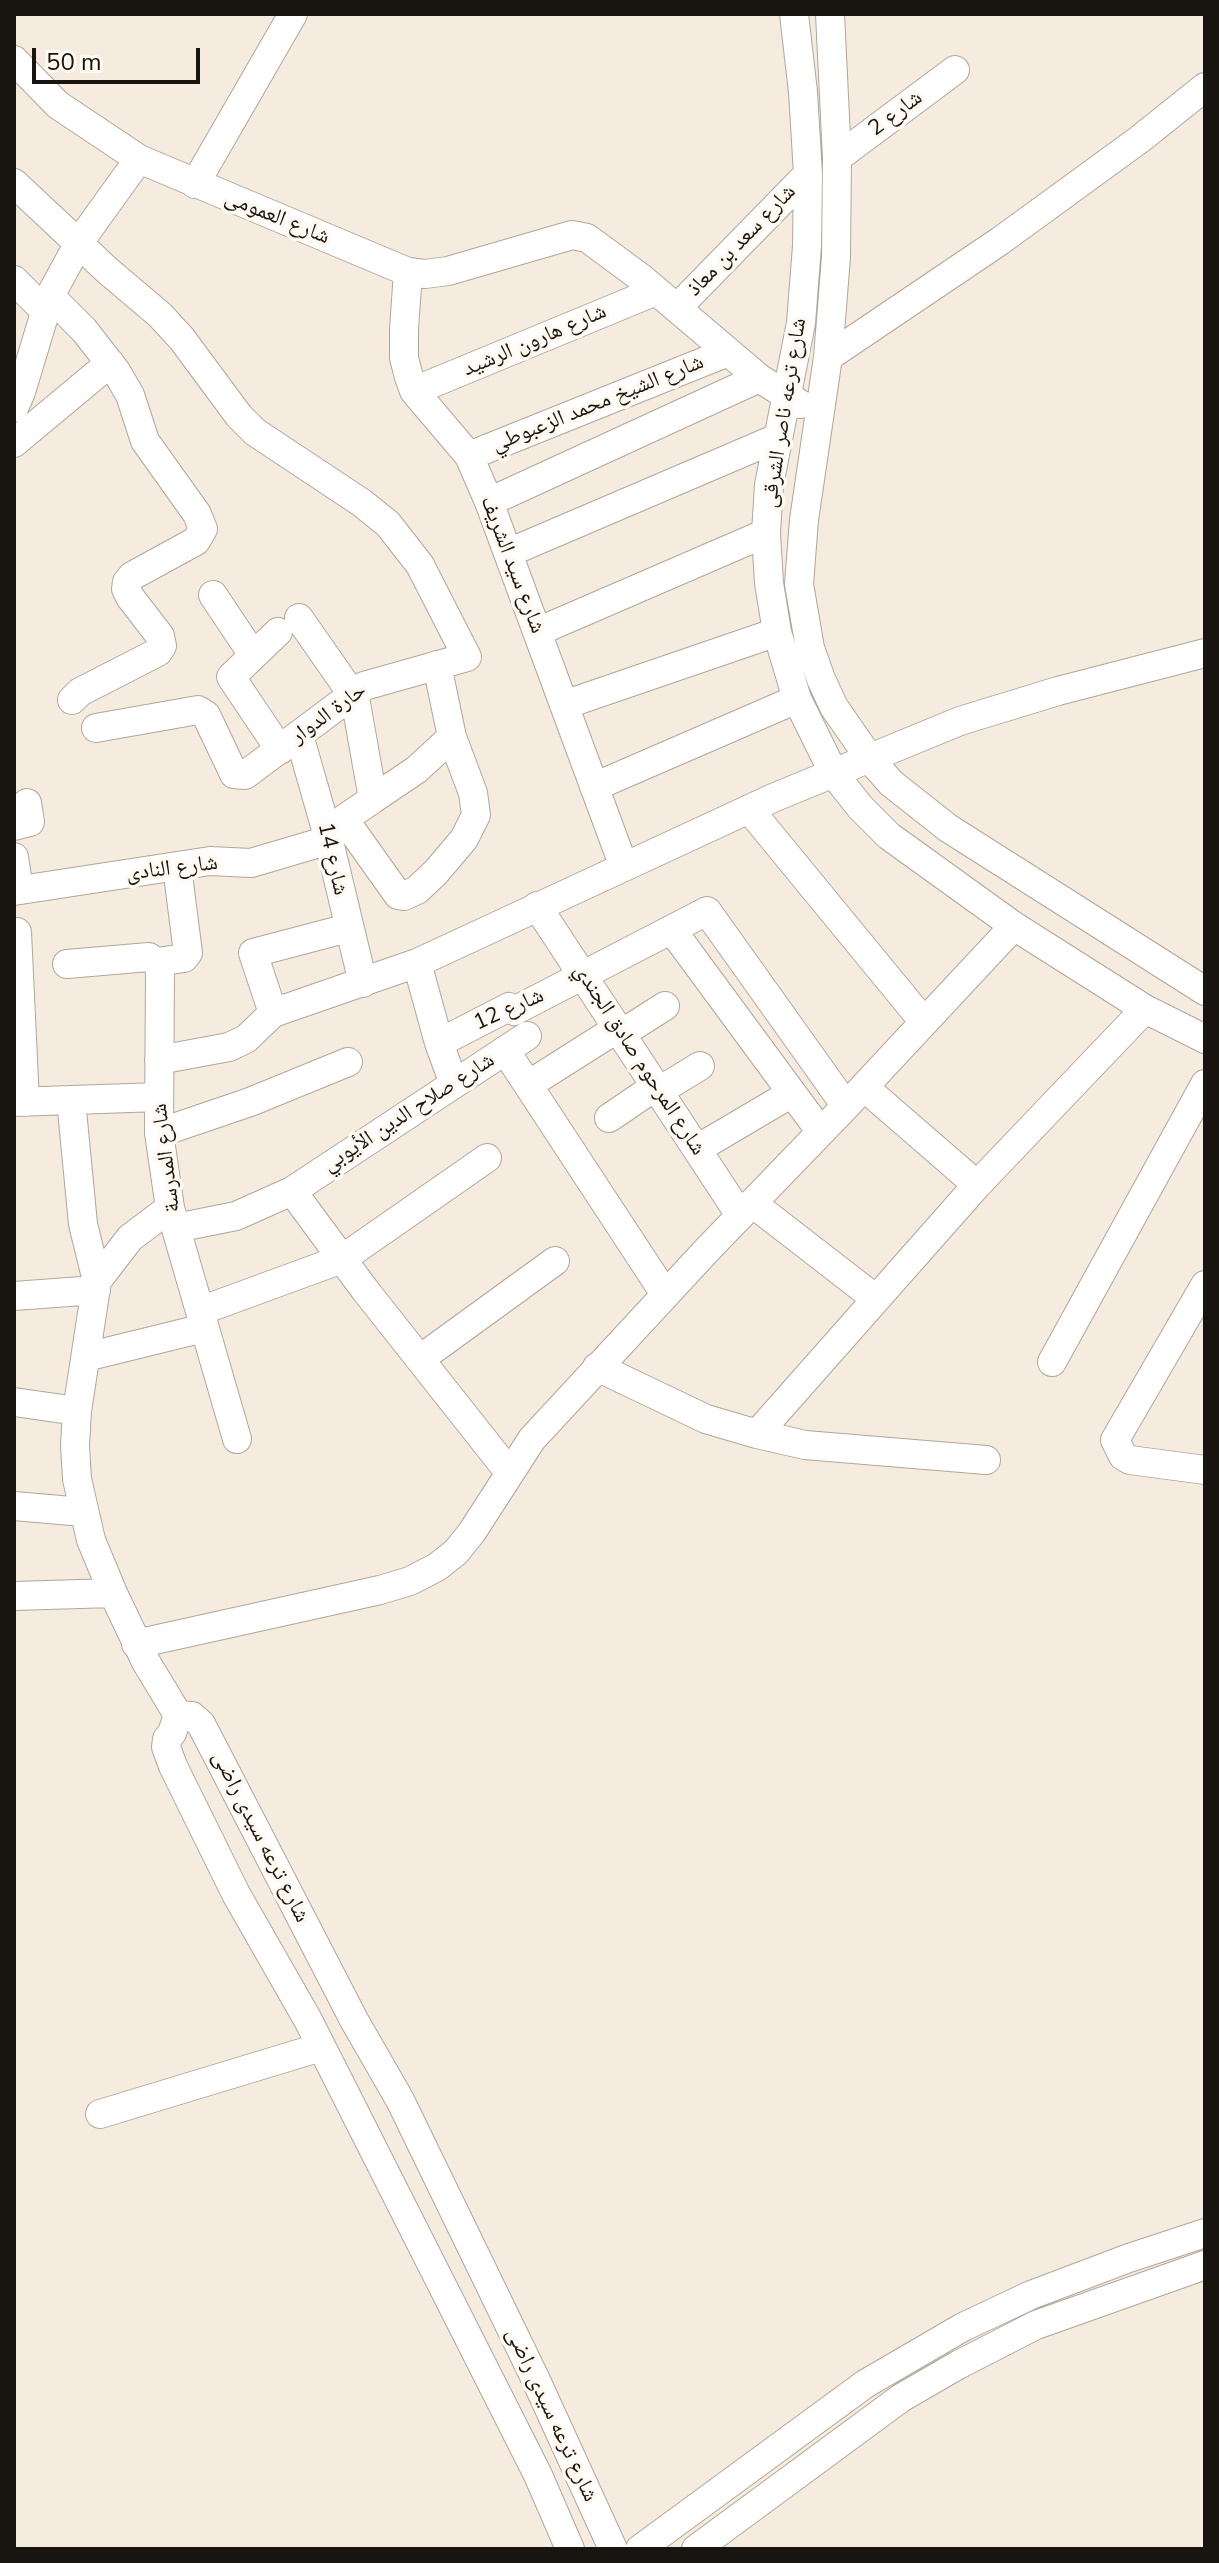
<!DOCTYPE html>
<meta charset="utf-8">
<style>
body{margin:0}
#map{position:relative;width:1219px;height:2563px;overflow:hidden;background:#f5ebde;font-family:"Nunito Sans",sans-serif}
canvas{display:block}
.frame{position:absolute;inset:0;border:16px solid #181510;pointer-events:none}
.scale{position:absolute;left:32px;top:48px;width:168px;height:36px;box-sizing:border-box;border:4px solid #181510;border-top:0;padding-left:10px;font-size:24px;line-height:28px;white-space:nowrap;color:#181510;-webkit-text-stroke:6px #fff9f1;paint-order:stroke}
</style>
<div id="map">
<canvas width="1219" height="2563"></canvas>
<div class="frame"></div>
<div class="scale">50 m</div>
</div>
<script>
const g = document.querySelector('canvas').getContext('2d');
g.lineJoin = 'round';
function toPath(rows) {
  const path = new Path2D();
  for (const r of rows) {
    path.moveTo(r[0], r[1]);
    for (let i = 2; i < r.length; i += 2) path.lineTo(r[i], r[i + 1]);
  }
  return path;
}
function trace(path, color, width, dash) {
  g.strokeStyle = color;
  g.lineWidth = width;
  g.lineCap = dash ? 'butt' : 'round';
  g.setLineDash(dash || []);
  g.stroke(path);
}
function drawText(font, color, halo, rows, align = 'center') {
  g.font = font + ' "Nunito Sans","Noto Naskh Arabic",sans-serif';
  g.lineWidth = 7;
  g.setLineDash([]);
  g.textBaseline = 'middle';
  g.strokeStyle = halo;
  g.fillStyle = color;
  for (const [text, x, y, turn = 0] of rows) {
    g.save();
    g.translate(x, y);
    g.rotate((+turn || 0) * Math.PI / 180);
    g.textAlign = isNaN(turn) ? turn : align;
    if (halo) g.strokeText(text, 0, 0);
    g.fillText(text, 0, 0);
    g.restore();
  }
}
const minor = toPath([
 [794,14,803,92,808,174,807,246,801,323,769,485,766,533,769,583,777,632,797,699,834,774,860,807,889,836,1014,926,1145,1009,1205,1039],
 [830,14,837,158,836,257,828,357,804,520,799,584,810,648,821,679,834,707,870,759,891,783,948,828,1205,991],
 [14,60,58,105,139,159,408,272,425,274,448,271,572,235,587,238,640,277,759,378,800,404],
 [837,158,955,70],
 [14,183,108,271,160,315,182,339,239,416,255,432,362,503,388,524,420,565,467,657,364,686,245,775,234,774,206,715,198,710,96,728],
 [195,184,293,14],
 [408,272,404,329,404,358,409,377,414,391,469,456,489,502,624,867],
 [14,280,45,311],
 [50,296,84,330,116,371,130,395,145,441,197,514,203,529,196,541,132,576,127,582,126,589,130,597,160,636,162,646,158,652,80,692,72,700],
 [677,308,808,174],
 [828,357,1000,241,1140,139,1205,87],
 [414,391,656,291],
 [14,408,21,392,50,296,80,241,139,159],
 [14,443,110,363],
 [469,456,728,352],
 [489,502,759,378],
 [508,553,777,438],
 [213,595,253,655],
 [299,618,352,694],
 [278,632,231,677,280,750],
 [537,632,766,533],
 [354,692,373,799,344,819,398,895,404,896,417,890,436,872,464,839,476,815,473,793,452,737],
 [564,705,777,632],
 [299,735,327,833,363,983],
 [594,787,797,699],
 [373,799,416,770,452,737,437,665],
 [749,809,924,1022],
 [14,826,30,822,27,803],
 [14,857,19,890],
 [14,891,210,861,251,863,329,840],
 [537,906,740,1215],
 [672,930,792,1093],
 [17,932,25,1102],
 [157,962,184,958,188,953,177,867],
 [67,964,149,957,160,966,159,1133,170,1208,237,1439],
 [273,1013,253,953,348,928],
 [621,1034,665,1006],
 [439,1043,509,1007,514,1011,707,911,846,1106],
 [505,1050,665,1294],
 [159,1060,229,1047,246,1039,273,1013,417,963],
 [454,1084,439,1043,417,963,773,798,960,721,1058,691,1205,653],
 [528,1085,618,1028],
 [864,1087,977,1185],
 [659,1091,700,1066],
 [71,1100,83,1224,97,1281,77,1411,75,1445,77,1479,91,1540,113,1593,146,1662,178,1715,192,1716,201,1724,354,2020,400,2100,535,2378,613,2549],
 [14,1102,159,1097],
 [609,1118,656,1086],
 [159,1133,250,1102,348,1062],
 [697,1149,792,1093,821,1132],
 [292,1191,365,1290,509,1472],
 [752,1203,876,1299],
 [176,1228,236,1216,292,1191,527,1036],
 [97,1281,130,1238,170,1208],
 [1205,1285,1115,1440,1123,1456,1130,1460,1205,1470],
 [14,1296,96,1290],
 [200,1311,342,1259,487,1158],
 [86,1357,204,1328],
 [420,1359,555,1261],
 [1052,1362,1205,1084],
 [597,1367,706,1419,757,1434,805,1445,986,1460],
 [14,1402,77,1411],
 [757,1434,977,1185,1145,1009],
 [14,1506,83,1512],
 [14,1596,113,1593],
 [136,1644,380,1590,410,1581,437,1567,456,1552,472,1532,532,1439,707,1250,846,1106,1014,926],
 [178,1715,172,1733,167,1739,166,1747,173,1766,236,1894,308,2020,538,2475,570,2549],
 [100,2114,321,2047],
 [640,2549,865,2384,963,2327,1031,2295,1129,2258,1205,2233],
 [696,2549,901,2398,958,2365,1036,2325,1205,2265]
]);
const streetNames = [
 ["شارع 2",896,114,-37],
 ["شارع العمومى",277,218,22],
 ["شارع سعد بن معاذ",742,241,-46],
 ["شارع هارون الرشيد",535,341,-23],
 ["شارع الشيخ محمد الزعبوطي",598,404,-22],
 ["شارع ترعه ناصر الشرقى",785,413,-81],
 ["شارع سيد الشريف",512,565,69],
 ["حارة الدوار",329,714,-36],
 ["شارع 14",332,859,77],
 ["شارع النادى",172,869,-7],
 ["شارع 12",509,1010,-24],
 ["شارع المرحوم صادق الجندي",639,1060,57],
 ["شارع صلاح الدين الأيوبي",409,1113,-33],
 ["شارع المدرسة",167,1158,-97],
 ["شارع ترعه سيدى راضى",260,1837,63],
 ["شارع ترعه سيدى راضى",551,2415,65]
];
trace(minor, '#b0a79a', 30);
trace(minor, '#fff', 28);
drawText('22px', '#181510', '#fff9f1', streetNames);
</script>
